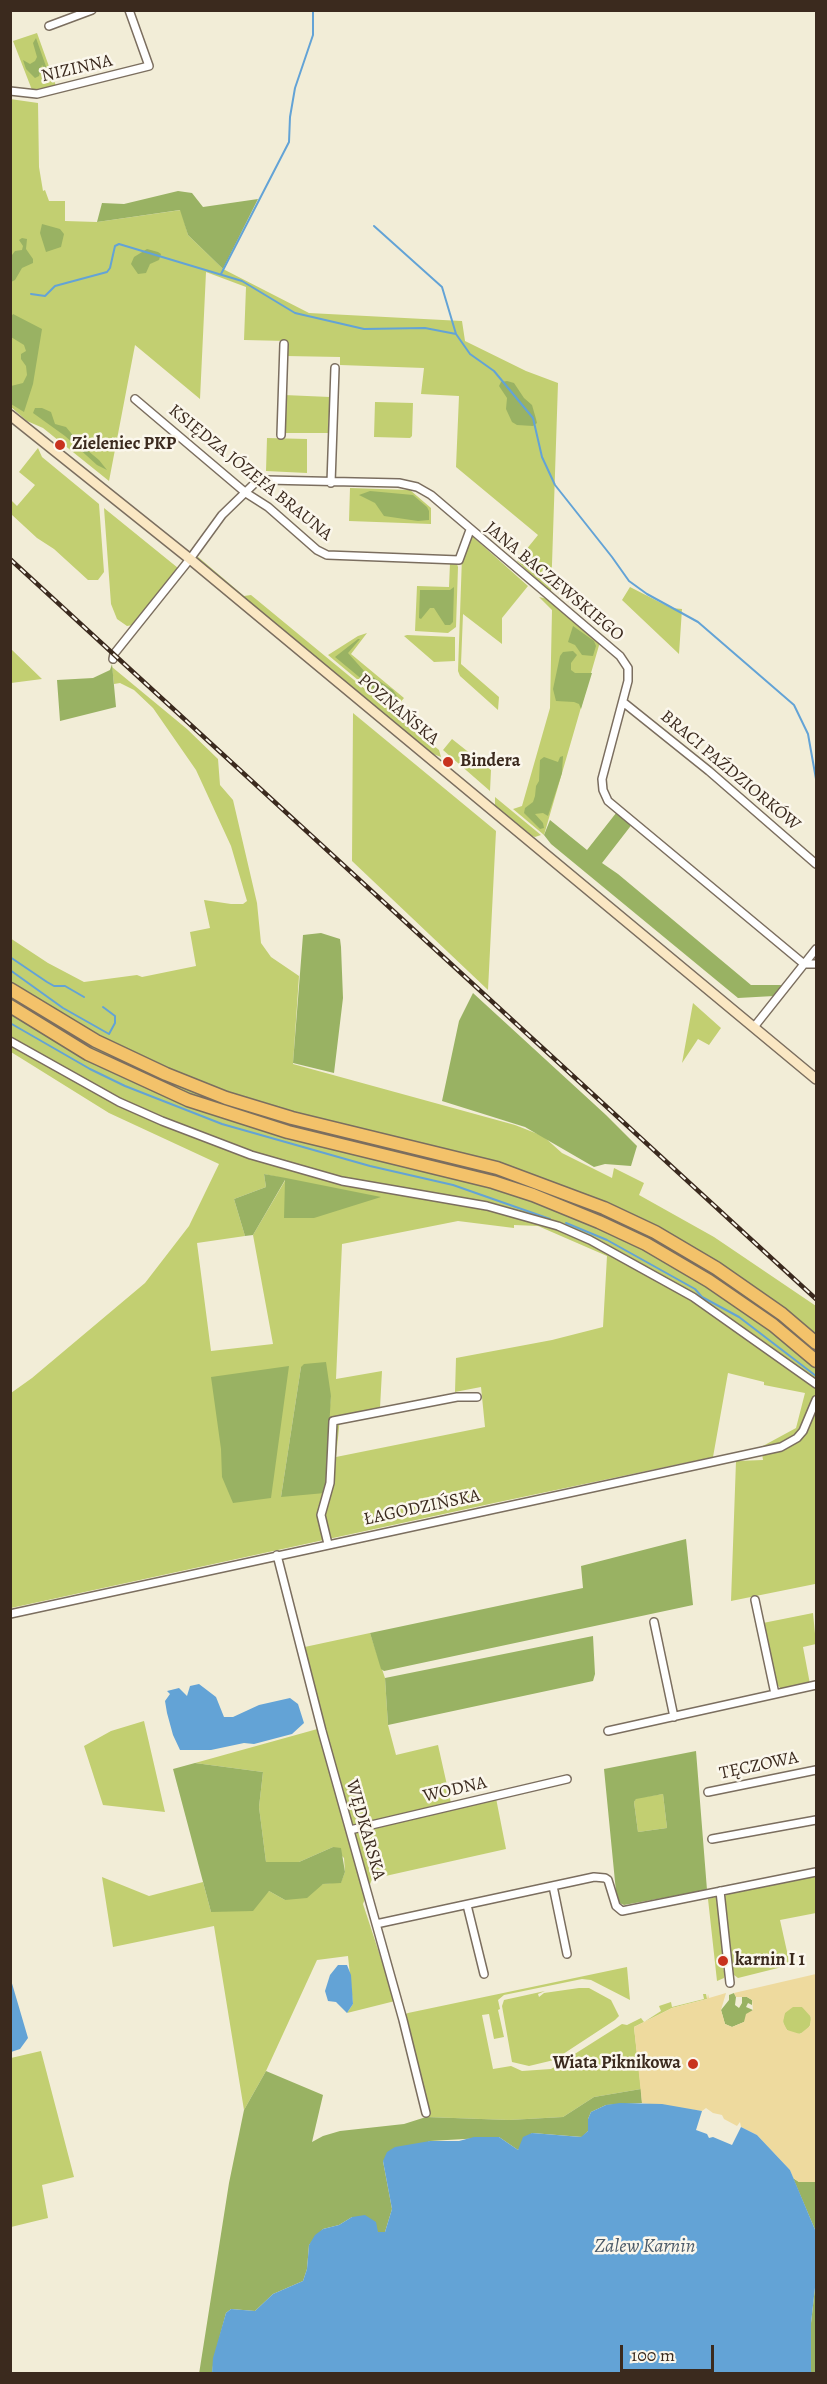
<!DOCTYPE html>
<meta charset="utf-8">
<style>
body{margin:0}
#map{position:relative;width:827px;height:2384px;overflow:hidden;background:#f2edd7;font-family:Alegreya,serif}
canvas{display:block}
.frame{position:absolute;inset:0;border:12px solid #3b2a1e;pointer-events:none}
.scale{position:absolute;left:620px;top:2345px;width:94px;height:27px;box-sizing:border-box;border:3px solid #3b2a1e;border-top:0;padding-left:8px;font-size:18px;line-height:21px;white-space:nowrap;color:#3b2a1e;-webkit-text-stroke:4px #fbf7ec;paint-order:stroke}
</style>
<div id="map">
<canvas width="827" height="2384"></canvas>
<div class="frame"></div>
<div class="scale">100 m</div>
</div>
<script>
const g = document.querySelector('canvas').getContext('2d');
g.lineJoin = 'round';
function fillPath(path, color) {
  g.fillStyle = color;
  g.fill(path, 'evenodd');
}
function toPath(rows) {
  const path = new Path2D();
  for (const r of rows) {
    if (r.length === 3) {
      path.moveTo(r[0] + r[2], r[1]);
      path.arc(r[0], r[1], r[2], 0, 2 * Math.PI);
      continue;
    }
    path.moveTo(r[0], r[1]);
    for (let i = 2; i < r.length; i += 2) path.lineTo(r[i], r[i + 1]);
  }
  return path;
}
function trace(path, color, width, dash) {
  g.strokeStyle = color;
  g.lineWidth = width;
  g.lineCap = dash ? 'butt' : 'round';
  g.setLineDash(dash || []);
  g.stroke(path);
}
function drawText(font, color, halo, rows, align = 'center') {
  g.font = font + ' Alegreya,serif';
  g.lineWidth = 5;
  g.setLineDash([]);
  g.textBaseline = 'middle';
  g.strokeStyle = halo;
  g.fillStyle = color;
  for (const [text, x, y, turn = 0] of rows) {
    g.save();
    g.translate(x, y);
    g.rotate((+turn || 0) * Math.PI / 180);
    g.textAlign = isNaN(turn) ? turn : align;
    if (halo) g.strokeText(text, 0, 0);
    g.fillText(text, 0, 0);
    g.restore();
  }
}
const green = toPath([
 [37,33,56,86,32,90,13,41],
 [10,99,38,103,39,167,43,191,45,190,49,201,65,201,65,221,97,222,181,210,188,235,223,269,309,313,462,321,465,341,526,371,558,383,551,594,517,561,538,535,456,467,459,396,421,394,424,368,340,365,340,357,286,356,287,341,244,340,246,287,206,272,200,399,135,345,109,481,43,428,27,421,11,407],
 [284,395,330,397,328,433,283,433],
 [375,402,413,403,412,436,410,438,374,437],
 [267,438,307,439,307,473,266,471],
 [38,448,42,457,99,504,104,572,98,580,88,580,54,549,37,538,11,514,11,500,17,506,35,485,19,472],
 [350,488,410,490,431,508,431,524,349,521],
 [104,508,178,568,133,625,127,626,117,619,111,604],
 [472,536,528,586,502,618,502,644,463,614,461,664,499,697,498,710,460,676,458,671,462,557],
 [197,556,244,596,251,595,439,750,441,757,428,752,199,562],
 [450,563,457,564,458,567,456,627,448,633,415,631,417,586,449,587],
 [630,587,671,608,682,609,679,654,622,600],
 [539,597,548,599,600,642,544,835,513,809,522,806,550,708,552,610],
 [367,633,351,654,404,698,394,710,328,655,358,636],
 [407,635,455,637,455,661,434,662,404,636],
 [11,649,42,679,11,683],
 [112,667,187,729,218,759,220,785,233,800,257,903,261,943,271,957,299,976,293,1064,515,1125,543,1136,562,1153,612,1178,614,1168,644,1183,639,1195,714,1237,816,1306,816,1591,815,1584,731,1601,736,1461,763,1460,761,1447,796,1428,805,1393,764,1385,764,1382,728,1373,713,1457,494,1503,11,1608,11,1393,32,1378,145,1283,189,1226,219,1164,109,1113,11,1052,10,938,48,963,84,982,137,975,142,977,196,966,190,932,210,928,204,900,231,904,243,904,247,901,231,846,196,770,153,708,134,690,120,683,114,684],
 [264,1174,286,1179,253,1235,273,1344,211,1351,197,1243,245,1236,234,1199,266,1187],
 [458,1221,514,1228,514,1225,538,1226,607,1256,603,1327,552,1340,456,1358,455,1392,481,1387,485,1427,336,1457,340,1418,380,1408,382,1371,336,1379,342,1244],
 [301,1367,331,1396,326,1443,281,1497],
 [353,713,496,831,488,990,352,861],
 [452,739,491,770,490,791,443,750],
 [495,797,541,835,535,837,527,834,502,814,495,805],
 [693,1003,721,1028,709,1045,698,1039,682,1063],
 [813,1613,816,1644,803,1647,810,1684,781,1689,776,1683,763,1623],
 [370,1633,385,1678,388,1725,396,1755,438,1745,451,1803,495,1793,506,1849,372,1879,363,1904,395,2001,347,2013,353,2004,348,1956,317,1960,266,2071,244,2110,214,1926,113,1947,102,1877,149,1896,203,1882,211,1912,269,1891,285,1900,323,1884,341,1882,345,1872,344,1858,333,1847,299,1862,266,1862,259,1807,263,1772,195,1763,321,1728,300,1648],
 [144,1721,165,1812,103,1805,84,1746,111,1731],
 [663,1794,667,1828,638,1832,634,1802,636,1798],
 [816,1874,816,1913,780,1920,790,1965,738,1978,734,1975,732,1973,724,1902,725,1896,729,1893],
 [716,1897,721,1932,723,1956,720,1957,725,1975,724,1978,717,1981,708,1899],
 [627,1967,630,2000,591,1980,582,1979,504,1995,498,2000,500,2009,498,2010,504,2037,494,2039,489,2014,482,2015,493,2069,511,2066,522,2071,551,2069,622,2024,627,2025,641,2018,644,2022,661,2011,659,2006,671,2002,672,2007,704,1999,703,1994,706,1994,707,1999,672,2008,634,2027,641,2089,594,2097,563,2117,509,2120,426,2117,399,2017,408,2013],
 [579,1988,589,1988,611,2000,619,2016,615,2020,554,2060,529,2066,512,2062,502,2006,504,2000,545,1991,538,1994,539,1997,544,1993],
 [797,2020,14],
 [41,2051,74,2177,42,2185,48,2218,11,2227,11,2058]
]);
const forest = toPath([
 [36,38,49,75,42,65,39,76,35,78,26,69,23,60,30,64,35,61,37,57,33,43],
 [178,191,192,193,203,207,258,199,223,269,188,235,180,210,97,222,102,203,124,204],
 [42,224,60,229,64,234,61,247,46,252,40,233],
 [22,238,27,239,26,249,33,259,33,263,22,268,15,280,11,282,12,255,15,251,22,250,23,246,19,240],
 [147,249,158,252,161,254,159,260,150,264,146,273,138,274,131,264,134,257],
 [13,314,42,329,33,384,24,412,11,404,11,386,23,383,27,375,26,366,21,359,21,354,26,351,24,345,11,337,11,317],
 [507,381,514,383,524,398,532,405,536,419,537,423,533,426,517,425,512,422,506,409,507,398,499,386,501,382],
 [35,408,42,408,51,412,55,424,66,427,81,445,99,460,107,470,97,465,65,436,33,413],
 [370,491,413,495,427,507,429,511,429,520,418,521,384,516,375,503,359,495],
 [454,587,453,622,450,625,445,625,434,608,430,608,421,619,419,618,420,590,450,590],
 [573,626,594,641,596,646,593,656,582,655,575,645,568,642],
 [358,639,360,639,348,653,365,672,393,690,398,698,397,701,387,700,335,657],
 [573,651,577,655,571,663,571,670,575,673,592,673,581,709,579,704,574,702,556,701,553,689,560,656,563,652],
 [112,664,116,707,60,721,57,680,93,678,110,670],
 [563,756,562,773,548,816,543,813,535,814,543,823,544,828,540,829,524,813,525,808,533,802,535,796,536,786,539,781,540,760,544,757,558,762,560,757],
 [620,808,633,823,602,863,618,874,751,985,783,985,774,996,738,998,551,844,544,835,550,820,587,850],
 [321,933,340,939,341,947,343,998,334,1073,293,1063,303,935],
 [473,993,606,1115,637,1146,631,1166,605,1164,594,1167,525,1127,442,1101,459,1021],
 [264,1174,286,1178,381,1197,314,1218,284,1218,285,1180,253,1235,245,1236,234,1199,266,1187],
 [326,1362,331,1396,325,1493,281,1497,301,1367,304,1364],
 [289,1366,271,1498,233,1503,222,1477,221,1449,211,1377],
 [686,1539,693,1605,384,1671,381,1669,370,1633,583,1588,581,1566],
 [593,1636,595,1674,593,1681,388,1725,385,1678],
 [696,1751,707,1890,624,1905,617,1902,604,1769],
 [663,1794,667,1828,638,1832,634,1802,636,1799],
 [195,1763,263,1772,259,1807,266,1862,299,1862,333,1847,341,1848,345,1872,341,1883,323,1884,307,1898,285,1900,269,1891,253,1911,211,1912,173,1769],
 [734,1993,736,1997,735,2005,739,2008,742,2003,742,1997,747,1997,752,2000,752,2005,748,2003,746,2007,753,2010,744,2022,732,2027,725,2024,721,2010,729,2000,729,1995],
 [266,2071,323,2095,312,2142,323,2136,340,2131,404,2124,426,2117,509,2120,563,2117,594,2097,641,2089,642,2103,606,2105,591,2112,588,2119,588,2131,582,2137,532,2133,518,2150,499,2137,430,2141,383,2161,392,2209,385,2232,378,2232,352,2217,339,2225,323,2229,309,2245,307,2269,303,2281,273,2294,255,2311,231,2309,226,2313,214,2358,212,2373,199,2374,229,2183,244,2110],
 [793,2178,799,2182,816,2182,816,2232],
 [816,2279,816,2373,811,2374,811,2323]
]);
const sand = toPath([
 [816,1974,816,2182,799,2182,793,2178,790,2170,757,2135,741,2127,740,2122,737,2126,724,2119,722,2115,713,2113,706,2108,702,2111,642,2103,634,2027,672,2008,707,1999,708,1994,709,1998,726,1993,721,2010,725,2024,732,2027,744,2022,746,2014,753,2010,752,2000,747,1997,736,1997,734,1993],
 [793,2007,802,2007,811,2017,810,2026,800,2034,787,2030,783,2022,785,2013]
]);
const water = toPath([
 [199,1684,216,1697,224,1717,233,1717,259,1705,290,1698,298,1704,304,1723,292,1734,254,1744,244,1743,211,1750,180,1750,173,1735,167,1713,165,1701,170,1694,167,1691,179,1688,187,1696,190,1686],
 [338,1965,347,1965,351,1975,353,2004,347,2013,336,2002,328,2001,325,1991,330,1975],
 [11,1980,28,2038,20,2049,11,2052],
 [620,2103,662,2104,702,2111,696,2130,707,2134,709,2138,713,2137,732,2145,741,2127,757,2135,790,2170,816,2232,816,2279,811,2323,811,2373,212,2373,213,2358,226,2313,231,2309,255,2311,273,2294,303,2281,307,2269,309,2245,315,2235,323,2229,339,2225,352,2217,365,2215,376,2222,378,2232,385,2232,392,2209,383,2161,387,2152,395,2147,430,2141,459,2141,474,2137,499,2137,518,2150,523,2137,532,2133,581,2137,588,2131,588,2119,591,2112,606,2105]
]);
const stream = toPath([
 [374,226,442,287,456,334],
 [221,274,289,142,290,117,295,88,313,35,313,10],
 [31,294,45,296,55,286,107,272,110,268,115,246,119,244,242,281,295,313,364,329,425,328,456,334,470,354,494,371,533,418,542,457,555,485,612,557,629,581,647,594,698,622,794,705,808,734,816,779],
 [10,957,47,982,54,986,65,986,84,997],
 [10,970,63,1008,109,1034,115,1023,115,1016,103,1007],
 [10,1023,90,1069,125,1086,222,1124,370,1166,453,1185,550,1219],
 [566,1223,607,1240,695,1289,702,1297,739,1317,816,1376]
]);
const street = toPath([
 [49,26,92,10],
 [10,91,37,94,149,66,129,10],
 [135,399,246,493,268,507,317,550,327,555,459,560,470,530],
 [281,435,284,344],
 [331,483,335,368],
 [113,659,114,654,190,559,222,515,255,483,267,480,399,483,417,487,431,495,620,656,628,668,628,681,602,779,603,790,608,801,804,964,816,964],
 [623,702,709,771,816,864],
 [754,1027,816,949],
 [10,1041,119,1102,162,1121,251,1155,342,1181,487,1206,558,1226,590,1240,693,1297,816,1384],
 [328,1544,321,1515,330,1483,333,1421,457,1397,477,1397],
 [277,1555,322,1731,403,2020,426,2113],
 [755,1600,775,1694],
 [10,1614,781,1447,797,1438,803,1431,816,1400],
 [654,1622,674,1717],
 [608,1731,816,1685],
 [708,1792,816,1770],
 [350,1830,567,1779],
 [712,1839,816,1820],
 [553,1886,567,1954],
 [720,1891,730,1983],
 [467,1905,484,1974],
 [376,1924,594,1877,605,1878,608,1880,616,1906,622,1911,816,1872]
]);
const secondary = toPath([
 [10,415,190,559,816,1079]
]);
const highway = toPath([
 [10,989,96,1041,166,1074,226,1098,292,1118,497,1168,604,1208,655,1232,716,1268,782,1314,816,1343],
 [10,1006,88,1054,188,1100,288,1132,493,1182,533,1195,599,1222,646,1244,709,1281,773,1325,816,1361]
]);
const rail = toPath([
 [10,559,816,1299]
]);
const markers = [
 [60,445,6,"#c8321e"],
 [448,762,6,"#c8321e"],
 [723,1961,6,"#c8321e"],
 [693,2064,6,"#c8321e"]
];
const streetNames = [
 ["NIZINNA",77,69,-13],
 ["KSIĘDZA JÓZEFA BRAUNA",250,473,39],
 ["JANA BACZEWSKIEGO",554,582,40],
 ["POZNAŃSKA",398,710,40],
 ["BRACI PAŹDZIORKÓW",730,771,40],
 ["ŁAGODZIŃSKA",422,1508,-12],
 ["TĘCZOWA",759,1766,-12],
 ["WODNA",455,1790,-13],
 ["WĘDKARSKA",365,1830,74]
];
const poiNames = [
 ["Zieleniec PKP",72,445],
 ["Bindera",460,762],
 ["karnin I 1",735,1961],
 ["Wiata Piknikowa",681,2064,"right"]
];
const waterNames = [
 ["Zalew Karnin",645,2247]
];
fillPath(green, '#c2cf71');
fillPath(forest, '#99b263');
fillPath(sand, '#eeda9e');
fillPath(water, '#63a3d6');
trace(stream, '#63a3d6', 2);
trace(street, '#7b6e5f', 10);
trace(secondary, '#7b6e5f', 12);
trace(highway, '#7b6e5f', 15);
trace(street, '#fff', 7);
trace(secondary, '#fae7c3', 9);
trace(highway, '#f3c26a', 12);
trace(rail, '#3b2a1e', 4.5);
trace(rail, '#fbf7ec', 2, [7]);
for (const [x, y, r, color] of markers) {
  const dot = new Path2D();
  dot.arc(x, y, r, 0, 2 * Math.PI);
  g.fillStyle = color;
  g.fill(dot);
  trace(dot, '#fbf7ec', 2);
}
drawText('18px', '#3b2a1e', '#fbf7ec', streetNames);
drawText('bold 18px', '#3b2a1e', '#fbf7ec', poiNames, 'left');
drawText('italic 20px', '#4b5a68', '#fbf7ec', waterNames);
</script>
